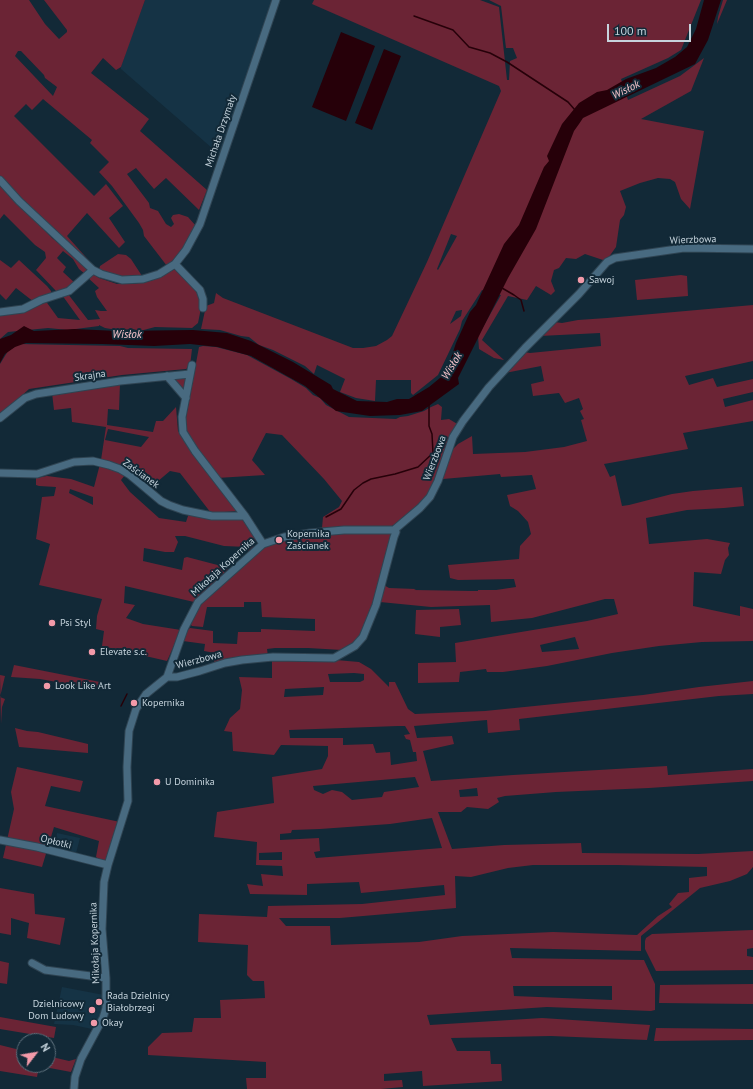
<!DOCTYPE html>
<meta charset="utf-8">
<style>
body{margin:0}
#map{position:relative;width:753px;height:1089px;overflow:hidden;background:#122937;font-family:"PT Sans",sans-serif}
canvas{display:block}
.north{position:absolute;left:16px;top:1033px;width:40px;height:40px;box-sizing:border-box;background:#122937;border:1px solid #5a6d79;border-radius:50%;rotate:59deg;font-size:11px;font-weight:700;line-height:16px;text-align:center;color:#c6d4dd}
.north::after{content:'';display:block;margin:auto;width:14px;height:18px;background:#f39aa9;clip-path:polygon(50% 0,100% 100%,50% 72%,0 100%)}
.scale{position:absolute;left:607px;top:24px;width:84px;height:18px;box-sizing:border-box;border:2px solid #c6d4dd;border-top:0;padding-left:5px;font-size:12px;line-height:14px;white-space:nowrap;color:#c6d4dd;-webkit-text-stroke:3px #122937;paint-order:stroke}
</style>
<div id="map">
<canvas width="753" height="1089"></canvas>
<div class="north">N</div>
<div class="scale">100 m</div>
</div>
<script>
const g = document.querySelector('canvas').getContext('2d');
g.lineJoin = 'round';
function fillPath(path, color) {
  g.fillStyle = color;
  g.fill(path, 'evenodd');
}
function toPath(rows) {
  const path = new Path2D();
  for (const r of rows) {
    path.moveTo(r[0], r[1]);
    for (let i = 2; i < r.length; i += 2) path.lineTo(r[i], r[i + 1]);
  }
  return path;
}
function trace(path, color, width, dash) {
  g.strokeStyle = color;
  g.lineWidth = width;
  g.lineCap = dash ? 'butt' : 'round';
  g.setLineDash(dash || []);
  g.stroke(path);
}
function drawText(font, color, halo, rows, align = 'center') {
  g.font = font + ' "PT Sans",sans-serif';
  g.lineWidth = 4;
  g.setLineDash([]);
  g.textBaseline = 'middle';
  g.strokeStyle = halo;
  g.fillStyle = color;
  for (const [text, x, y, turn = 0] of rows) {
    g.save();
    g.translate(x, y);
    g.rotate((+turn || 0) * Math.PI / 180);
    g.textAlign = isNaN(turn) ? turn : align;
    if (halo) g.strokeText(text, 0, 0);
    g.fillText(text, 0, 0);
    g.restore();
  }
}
const built = toPath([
 [145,0,274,0,220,155,121,69,121,67,126,51],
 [57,833,80,838,75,857,54,852],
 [62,987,104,995,104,1004,98,1023,92,1029,73,1025,54,1024]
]);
const green = toPath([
 [0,0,29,0,45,24,59,39,67,32,67,30,44,0,145,0,121,67,116,70,103,58,91,73,149,119,140,131,207,190,199,210,166,178,154,189,136,168,127,174,149,203,150,208,158,211,166,224,171,227,174,224,171,218,173,215,179,214,188,217,196,226,185,247,173,261,167,266,144,236,143,230,139,223,112,186,99,172,109,162,90,143,92,140,43,99,32,110,26,104,14,116,94,196,106,184,123,206,109,218,125,242,119,248,87,213,67,236,92,264,89,262,35,212,0,176],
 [18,51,21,51,44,75,45,78,57,87,53,96,15,56],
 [314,0,480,0,499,7,507,80,509,80,510,61,517,58,513,48,506,48,501,6,489,0,701,0,681,50,668,58,621,79,628,100,680,76,704,58,691,91,641,119,704,131,690,209,681,199,675,182,670,179,658,178,640,183,620,191,626,207,624,215,620,220,616,247,606,261,585,254,576,259,566,258,559,268,554,270,551,281,555,291,551,295,536,286,527,300,508,296,482,340,504,360,494,358,479,349,478,336,501,295,482,290,462,321,460,329,438,375,413,395,411,393,411,380,376,380,375,401,356,398,340,392,345,379,317,365,314,374,305,366,273,350,259,345,249,337,241,336,220,330,201,329,206,306,214,303,216,293,223,298,353,348,363,348,376,346,387,340,392,336,427,262,501,91,499,86,312,4],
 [451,234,457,236,438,270,437,269],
 [462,310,461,316,450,324,456,311],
 [723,0,727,0,717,24,718,17],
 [0,184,52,238,66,249,87,269,85,274,79,269,73,259,63,251,57,258,66,267,63,272,76,284,68,290,57,292,36,270,46,258,45,252,35,245,4,214,0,219],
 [118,254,126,255,131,259,142,276,129,277,117,276,99,270,100,266],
 [0,260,11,268,19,260,47,286,51,291,52,294,34,302,16,288,6,300,0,294],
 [175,269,178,269,198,292,201,301,201,308,198,323,192,328,155,327,140,331,133,329,117,330,105,328,99,325,99,326,68,330,48,328,8,332,0,339,0,313,45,300,58,318,80,320,62,295,68,294,88,320,100,319,95,310,101,311,107,311,97,297,95,291,99,288,87,277,93,274,99,278,117,284,133,284,153,280],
 [681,275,687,276,688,296,637,300,635,280],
 [753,305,753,361,685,376,689,385,713,378,717,387,753,379,753,392,723,399,725,407,753,400,753,421,683,433,688,449,604,464,610,477,615,475,622,506,629,505,672,494,693,491,742,487,744,506,724,508,687,510,646,518,649,544,707,539,730,543,728,548,729,555,725,560,721,574,694,572,693,606,740,616,740,606,753,609,753,641,702,642,659,646,612,653,547,666,503,672,487,672,486,669,460,672,459,682,418,683,418,663,456,662,455,643,587,621,618,614,614,599,605,599,532,618,491,622,490,605,431,607,380,602,382,584,389,588,416,589,414,590,472,591,478,591,478,590,496,590,516,587,514,579,458,580,450,578,448,565,519,559,520,546,531,534,528,522,518,511,510,506,507,495,536,489,532,475,501,477,500,474,443,479,441,477,448,454,458,444,472,436,473,454,525,452,564,447,587,441,581,420,584,419,580,411,583,409,579,398,565,403,559,393,533,396,531,384,544,381,541,366,505,373,524,352,530,353,601,346,600,333,540,336,554,322,562,323,578,320,607,318],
 [575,637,579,649,542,652,540,645],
 [19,344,120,346,128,348,192,349,190,366,186,369,122,375,29,389,0,416,0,364,8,351],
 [203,346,216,347,247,355,291,379,306,388,313,395,320,398,326,405,349,417,396,419,400,417,408,416,424,411,431,407,438,404,442,407,441,420,449,419,459,425,429,494,414,511,398,523,392,526,322,528,323,517,339,507,342,501,324,479,282,435,266,433,252,460,265,475,217,478,184,428,199,347],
 [187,376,185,391,172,378],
 [120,383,119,410,108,409,107,425,153,432,156,421,163,421,176,407,178,431,238,511,211,513,180,473,170,471,151,487,140,475,125,468,101,460,106,427,72,422,71,408,54,410,52,393],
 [108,429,149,437,141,447,105,440],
 [100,464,108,466,125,475,121,480,130,492,159,518,186,522,189,513,242,518,257,540,253,547,248,551,247,547,224,546,185,536,175,536,178,542,174,552,165,552,144,548,143,561,182,570,184,558,187,557,229,568,194,602,125,586,124,603,135,605,126,618,143,624,181,630,167,661,102,646,104,631,96,629,97,616,102,599,39,585,50,544,36,539,42,497,54,496,56,487,39,486,36,485,36,478,47,476,71,479,94,487],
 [70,489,93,497,93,505,69,493],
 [333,533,389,533,391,535,370,619,359,639,347,649,342,650,308,648,275,648,267,649,268,656,214,665,215,653,204,651,205,644,183,641,187,630,190,628,213,631,213,643,237,644,238,632,261,632,261,629,315,631,315,619,262,617,261,602,244,602,244,607,207,607,203,627,192,626,190,624,203,601,262,548,283,540],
 [459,609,461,625,440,627,440,637,415,634,416,610],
 [272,660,336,660,359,662,371,669,389,687,389,682,395,682,408,709,415,714,485,711,643,695,699,687,753,681,753,694,719,696,519,719,520,730,488,733,487,720,414,726,417,738,452,736,454,744,423,751,431,781,513,775,667,766,668,775,753,769,753,781,649,788,556,792,505,796,497,798,499,802,488,809,467,807,461,812,438,812,452,849,504,845,581,843,582,853,698,854,753,851,753,867,747,874,730,881,700,888,641,936,641,951,510,948,512,958,644,960,655,984,655,1010,651,1011,547,1007,427,1015,430,1025,542,1018,650,1025,647,1040,551,1036,451,1038,457,1051,490,1051,491,1064,501,1064,502,1081,423,1086,422,1071,384,1074,384,1081,402,1080,403,1087,381,1089,247,1089,246,1078,266,1078,266,1062,148,1055,148,1047,162,1033,192,1032,194,1018,221,1018,220,1000,265,998,264,981,253,981,247,975,248,945,198,942,199,914,267,917,268,906,362,904,445,895,444,885,361,893,359,882,307,884,307,895,250,894,247,884,263,886,261,874,283,876,282,866,256,865,257,842,214,837,217,812,274,803,272,777,322,769,328,756,328,746,281,745,274,755,233,751,232,732,224,731,230,718,240,709,242,690,239,677,272,678],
 [354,673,364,674,364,680,360,682,330,682,328,674],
 [324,687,323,695,284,697,285,689],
 [398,726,405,726,410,734,404,735,406,739,410,740,413,752,416,752,417,761,391,765,390,752,376,753,373,744,343,745,343,738,290,738,289,730],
 [415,777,419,787,384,792,382,797,361,799,352,800,342,792,332,790,323,794,314,790,313,786],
 [477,788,478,796,460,797,459,790],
 [432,818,442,848,316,858,314,852,320,851,319,838,280,840,280,834,291,833,292,830,320,829,390,824],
 [282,852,282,860,259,860,259,853],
 [533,865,617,865,707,867,707,876,689,878,689,892,678,893,669,904,672,907,658,916,637,935,553,932,462,936,419,942,331,945,330,926,286,926,279,918,340,918,456,908,455,876,471,877,508,868],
 [513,986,612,986,612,1000,514,996],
 [14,665,100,682,96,689,40,679,11,677],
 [0,675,5,676,0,697,5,699,2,707,1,724],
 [15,728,27,731,38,732,88,744,88,753,19,747],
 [17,767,83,781,80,792,51,786,45,806,120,822,106,864,96,857,99,841,54,827,42,867,3,858,14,809,11,792],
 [0,888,34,894,35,914,65,918,60,945,27,938,29,923,11,918,11,935,0,933],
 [753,930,753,948,747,949,747,956,753,957,753,970,656,971,645,949,645,941,646,938,652,934],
 [0,961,9,963,7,984,0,983],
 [753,984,753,1004,659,1003,660,985],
 [0,1017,56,1027,54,1038,0,1029],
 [656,1028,753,1029,753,1040,654,1041],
 [0,1045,24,1051,24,1065,48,1065,48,1056,69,1061,76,1059,71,1072,39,1066,37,1077,0,1071]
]);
const water = toPath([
 [704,0,721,0,708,40,695,64,583,118,579,124,574,131,536,229,508,278,458,378,459,384,422,411,400,415,370,416,336,411,305,386,251,356,218,347,190,344,154,346,103,344,26,343,15,347,5,354,0,363,0,339,11,335,24,326,34,331,75,329,117,331,193,330,227,333,251,341,293,362,331,385,333,389,357,401,387,402,397,399,409,399,429,387,446,373,456,343,470,312,476,305,504,244,519,225,544,167,549,161,547,156,562,124,579,103,597,92,607,90,626,79,656,68,675,57,687,47,696,29],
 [341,32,375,46,346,121,312,107],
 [384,49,401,56,372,130,355,123]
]);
const stream = toPath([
 [414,16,453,30,469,47,490,53,507,62,568,102,575,110],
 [502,288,514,295,521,300,524,311],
 [326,517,341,509,354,490,363,483,371,479,395,474,418,467,433,453,432,434,429,426,429,405],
 [121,706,127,694]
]);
const minor = toPath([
 [0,180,19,201,93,270,101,274,122,280,143,279,159,274,175,264,200,290,203,299,203,308],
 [175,264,186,250,200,224,276,0],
 [0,312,23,309,41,300,69,291,93,270],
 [192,365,182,417,183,432,195,451,245,516,263,544],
 [167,376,186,398],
 [0,418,25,398,36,394,120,381,190,374],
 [0,473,37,474,74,462,93,461,109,465,120,469,130,475,161,501,169,505,183,510,212,516,245,516],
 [394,530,420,508,430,497,438,481,453,437,463,421,489,387,525,348,579,294,607,262,615,258,684,248,753,249],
 [167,677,177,677,200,671,225,663,242,660,273,657,334,658,355,646,363,637,376,605,394,537,396,532,394,530],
 [0,840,37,847,108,865],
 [32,963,45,970,106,978],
 [74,1089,75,1077,81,1059,103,1018,106,1008,106,978,102,929,104,882,108,865,128,801,127,767,129,731,136,709,146,694,167,677,184,629,198,602,263,544,284,537,310,533,344,530,394,530]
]);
const markers = [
 [581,280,4,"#f39aa9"],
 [279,540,4,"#f39aa9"],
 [52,623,4,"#f39aa9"],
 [92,652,4,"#f39aa9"],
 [47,686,4,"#f39aa9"],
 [134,703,4,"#f39aa9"],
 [157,782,4,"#f39aa9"],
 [99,1002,4,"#f39aa9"],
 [92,1010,4,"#f39aa9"],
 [94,1023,4,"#f39aa9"]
];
const streetNames = [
 ["Michała Drzymały",221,131,-71],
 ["Wierzbowa",693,240,-2],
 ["Skrajna",90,376,-8],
 ["Wierzbowa",435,458,-69],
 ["Zaścianek",141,474,36],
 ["Mikołaja Kopernika",223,567,-42],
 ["Wierzbowa",199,660,-15],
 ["Opłotki",56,842,14],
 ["Mikołaja Kopernika",95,943,-92]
];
const poiNames = [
 ["Sawoj",589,280],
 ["Kopernika",287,534],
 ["Zaścianek",287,546],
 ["Psi Styl",60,623],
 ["Elevate s.c.",100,652],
 ["Look Like Art",55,686],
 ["Kopernika",142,703],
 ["U Dominika",165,782],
 ["Rada Dzielnicy",107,996],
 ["Białobrzegi",107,1008],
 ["Dzielnicowy",84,1004,"right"],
 ["Dom Ludowy",84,1016,"right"],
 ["Okay",102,1023]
];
const waterNames = [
 ["Wisłok",626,90,-26],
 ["Wisłok",127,335],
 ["Wisłok",452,366,-59]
];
fillPath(built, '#153345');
fillPath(green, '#6b2435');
fillPath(water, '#260009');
trace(stream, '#260009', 1.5);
trace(minor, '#2f4452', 9);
trace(minor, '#486a80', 7);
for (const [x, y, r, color] of markers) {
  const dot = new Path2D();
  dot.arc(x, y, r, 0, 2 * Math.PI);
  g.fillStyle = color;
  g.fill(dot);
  trace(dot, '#122937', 1.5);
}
drawText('10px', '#c6d4dd', '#122937', streetNames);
drawText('10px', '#c6d4dd', '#122937', poiNames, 'left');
drawText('italic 11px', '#f8c5cc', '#122937', waterNames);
</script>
